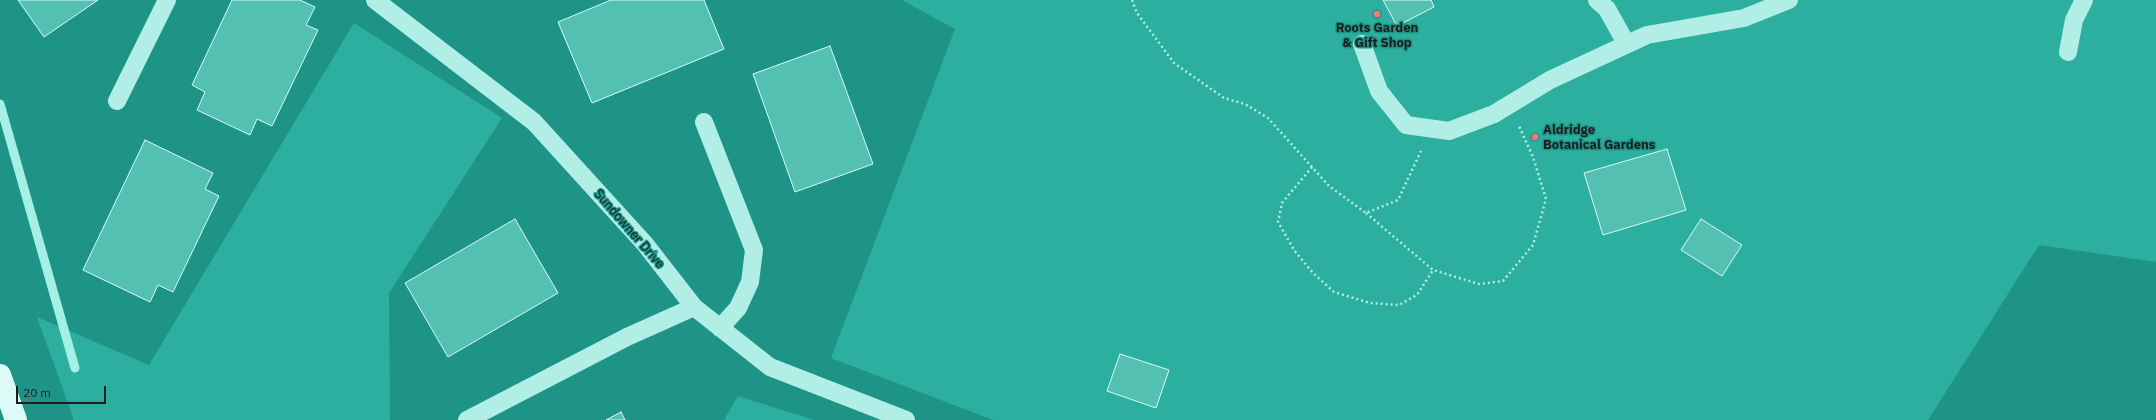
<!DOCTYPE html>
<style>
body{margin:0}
#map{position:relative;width:2156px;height:420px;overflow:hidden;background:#1e9487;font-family:"IBM Plex Sans",sans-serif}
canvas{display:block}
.scale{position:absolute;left:16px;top:386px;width:90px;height:18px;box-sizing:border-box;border:2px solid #1d1d1d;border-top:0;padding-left:5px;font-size:12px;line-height:14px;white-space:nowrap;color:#1d1d1d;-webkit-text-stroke:3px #1e9487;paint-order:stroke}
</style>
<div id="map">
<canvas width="2156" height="420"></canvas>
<div class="scale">20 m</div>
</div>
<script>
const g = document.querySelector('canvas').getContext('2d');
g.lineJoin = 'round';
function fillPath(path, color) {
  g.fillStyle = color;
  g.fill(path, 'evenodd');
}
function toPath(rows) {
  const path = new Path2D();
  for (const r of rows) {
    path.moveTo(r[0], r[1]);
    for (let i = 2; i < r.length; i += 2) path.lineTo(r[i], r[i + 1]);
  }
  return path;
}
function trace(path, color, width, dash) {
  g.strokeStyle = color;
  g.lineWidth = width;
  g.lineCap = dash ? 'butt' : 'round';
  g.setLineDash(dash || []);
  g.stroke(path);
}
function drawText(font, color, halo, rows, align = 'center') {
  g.font = font + ' "IBM Plex Sans",sans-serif';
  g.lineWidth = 3;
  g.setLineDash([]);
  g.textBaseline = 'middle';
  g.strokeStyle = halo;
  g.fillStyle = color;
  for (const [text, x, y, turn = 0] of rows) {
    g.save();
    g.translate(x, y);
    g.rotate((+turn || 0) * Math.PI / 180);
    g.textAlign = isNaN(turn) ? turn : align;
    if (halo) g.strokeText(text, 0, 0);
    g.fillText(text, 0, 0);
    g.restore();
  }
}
const green = toPath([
 [902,0,2156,0,2156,262,2039,245,1928,420,993,420,831,358,955,29],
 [354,23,502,118,389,293,390,420,74,420,37,317,149,365],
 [738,396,814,420,724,420]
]);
const stream = toPath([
 [0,104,75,368]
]);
const building = toPath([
 [18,0,98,0,44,37,18,0],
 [232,0,300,0,315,7,306,25,318,30,272,126,257,119,250,135,197,110,205,92,192,85,232,0],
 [611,0,704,0,724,49,592,103,558,22,611,0],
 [1383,0,1431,0,1434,7,1397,26,1383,0],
 [830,46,873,164,795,192,753,74,830,46],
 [145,140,213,173,205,189,219,196,173,292,158,285,150,302,83,270,145,140],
 [1667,149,1686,210,1603,235,1584,173,1667,149],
 [515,219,558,293,448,357,405,283,515,219],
 [1701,219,1742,245,1722,276,1681,250,1701,219],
 [1120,354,1169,370,1156,408,1107,391,1120,354],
 [621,412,625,420,606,420,621,412]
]);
const path = toPath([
 [1132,0,1137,13,1174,63,1224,98,1245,104,1268,118,1329,186,1366,213,1398,200,1421,151],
 [1312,167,1282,203,1278,222,1294,250,1313,273,1334,292,1370,303,1399,305,1417,295,1433,270],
 [1366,213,1433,270,1479,284,1503,281,1533,245,1546,199,1533,157,1519,126]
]);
const lane = toPath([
 [375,0,534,122,645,244,694,307,770,367,906,420],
 [1597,0,1607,9,1626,43],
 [1362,44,1379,91,1406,125,1449,131,1494,114,1550,80,1647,35,1744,18,1789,0],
 [2068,52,2074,20,2084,0],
 [117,101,167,0],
 [704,122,754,250,750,282,738,308,720,328],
 [467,420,627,337,694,307]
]);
const secondary = toPath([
 [0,375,16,420]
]);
const markers = [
 [1377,14,4,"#fd7671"],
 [1535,137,4,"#fd7671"]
];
const poiNames = [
 ["Roots Garden",1377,28],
 ["& Gift Shop",1377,43],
 ["Aldridge",1543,130,"left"],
 ["Botanical Gardens",1543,145,"left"]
];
const streetNames = [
 ["Sundowner Drive",629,229,49]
];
fillPath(green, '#2caf9e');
trace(stream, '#a5f0e5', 9);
fillPath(building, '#54c0b2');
trace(building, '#d7faf6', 1);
trace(path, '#b1eee6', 2.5, [2, 3]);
trace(lane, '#b1eee6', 18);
trace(secondary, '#defaf7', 22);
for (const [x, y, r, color] of markers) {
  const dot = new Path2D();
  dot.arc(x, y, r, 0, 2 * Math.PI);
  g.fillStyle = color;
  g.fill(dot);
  trace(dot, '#1e9487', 1.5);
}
drawText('bold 13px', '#1d1d1d', '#1e9487', poiNames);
drawText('13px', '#1d1d1d', '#1e9487', streetNames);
</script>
